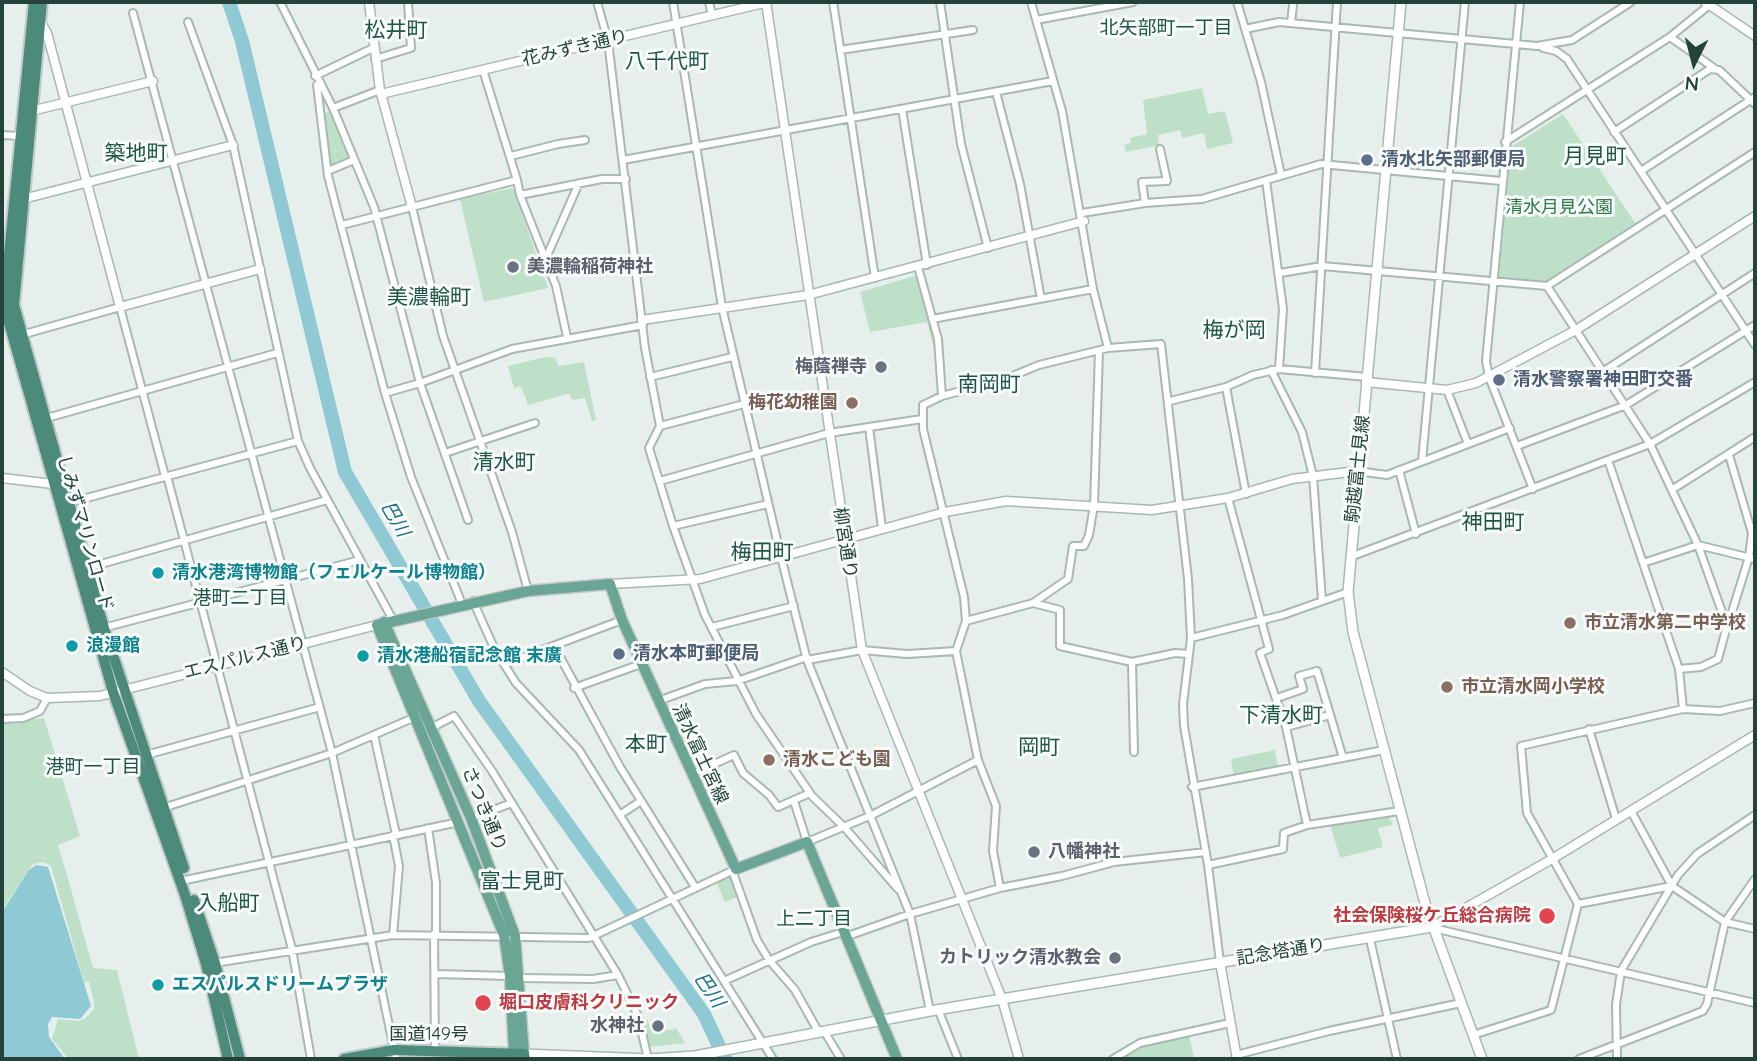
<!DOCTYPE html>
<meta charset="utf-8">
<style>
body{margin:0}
#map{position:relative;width:1757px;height:1061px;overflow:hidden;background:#e6efeb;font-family:Quicksand,sans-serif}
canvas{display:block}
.frame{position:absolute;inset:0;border:4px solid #24423a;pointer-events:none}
.north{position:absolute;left:1659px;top:28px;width:70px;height:70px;-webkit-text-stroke:5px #f7fbf9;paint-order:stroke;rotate:186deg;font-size:19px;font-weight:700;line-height:28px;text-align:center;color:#24423a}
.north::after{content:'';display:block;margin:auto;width:24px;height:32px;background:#24423a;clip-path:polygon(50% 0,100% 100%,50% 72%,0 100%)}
</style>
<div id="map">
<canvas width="1757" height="1061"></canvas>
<div class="frame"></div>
<div class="north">N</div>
</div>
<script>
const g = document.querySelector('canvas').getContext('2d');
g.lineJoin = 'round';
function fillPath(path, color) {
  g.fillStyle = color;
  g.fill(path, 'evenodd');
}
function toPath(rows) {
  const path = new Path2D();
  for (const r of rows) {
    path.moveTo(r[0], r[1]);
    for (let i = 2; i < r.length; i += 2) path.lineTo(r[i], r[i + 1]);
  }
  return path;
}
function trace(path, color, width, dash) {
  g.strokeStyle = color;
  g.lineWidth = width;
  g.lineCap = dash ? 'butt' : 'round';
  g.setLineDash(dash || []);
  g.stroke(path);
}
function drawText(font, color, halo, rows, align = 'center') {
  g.font = font + ' Quicksand,"Noto Sans JP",sans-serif';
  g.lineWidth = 6;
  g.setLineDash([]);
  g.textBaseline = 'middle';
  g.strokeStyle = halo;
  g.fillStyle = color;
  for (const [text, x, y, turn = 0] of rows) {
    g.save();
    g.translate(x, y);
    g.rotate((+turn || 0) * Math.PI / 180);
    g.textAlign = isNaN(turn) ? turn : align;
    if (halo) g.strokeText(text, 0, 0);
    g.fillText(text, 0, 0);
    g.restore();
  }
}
const green = toPath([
 [1202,88,1208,114,1225,111,1233,143,1207,149,1204,133,1182,138,1180,130,1158,135,1159,145,1126,152,1124,145,1131,143,1130,138,1147,134,1143,100],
 [331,110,351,159,329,167,323,114],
 [1563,114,1635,223,1546,282,1499,277,1511,147],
 [513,188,548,288,484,302,460,199],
 [918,275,937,344,933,345,927,322,870,332,860,292],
 [545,357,556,358,558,366,584,362,596,420,592,421,585,398,572,400,570,394,567,394,528,405,521,386,514,388,508,366],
 [44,718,80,836,58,845,67,875,93,968,117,970,139,1059,69,1059,52,1039,58,1019,79,1021,86,1018,94,1009,94,1003,89,981,84,983,51,866,43,862,33,864,2,910,2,723],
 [1275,750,1278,768,1234,777,1231,759],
 [1388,815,1393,825,1378,828,1383,847,1340,858,1330,824],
 [730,875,738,897,725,902,716,882],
 [647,1019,653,1034,676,1028,685,1043,648,1047,641,1020],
 [1189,1034,1194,1059,1119,1059,1154,1042]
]);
const water = toPath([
 [36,865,48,867,91,1006,80,1019,52,1017,48,1024,49,1037,65,1059,2,1059,2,912,29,870]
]);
const river = toPath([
 [229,2,242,41,345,472,479,701,704,1014,725,1059]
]);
const minor = toPath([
 [280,2,333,108,374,207,420,383,468,520],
 [597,2,608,41,645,348,660,426,649,448,673,526,705,615,756,714,812,796,845,828,898,889],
 [673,2,722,307,781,557,807,660,910,914,930,1011],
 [709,2,712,15],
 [833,2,875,278],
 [940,2,961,144,988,248],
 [1031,2,1062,111,1093,289,1108,348],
 [1237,2,1261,82,1281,175],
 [1520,2,1486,361,1489,377,1533,489],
 [133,13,332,753,396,1059],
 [1036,20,1133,2],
 [188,22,233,145,298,441,310,468,393,620],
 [1291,23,1293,5],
 [1245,29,1279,22,1537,46,1572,40,1631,2],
 [1670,37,1714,68],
 [1543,48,1556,51,1567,59,1755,345],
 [840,50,973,30],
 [375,59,411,48,408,2],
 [483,70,517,180],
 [315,76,373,48],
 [317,85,328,176,385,393,411,477,462,604],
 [996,92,1020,184,1041,299],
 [333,108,380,90],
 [902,109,927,265],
 [1614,132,1710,69,1719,70,1755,104],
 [2,135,20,136],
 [1505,142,1670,37,1713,2],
 [511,156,558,144,585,140],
 [623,160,1053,81],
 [328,171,354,160],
 [1641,171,1755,97],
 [1266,180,1283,309,1279,369],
 [520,195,556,286,567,337],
 [1145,203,1142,182,1167,181,1160,149],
 [412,207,443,336,512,532,528,591],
 [1082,213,1145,203,1202,199,1321,164,1501,181],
 [342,225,517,180,520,195,602,179,626,179],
 [546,258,579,183],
 [918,267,938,339,942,396],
 [1280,273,1322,266,1547,286,1650,444,1698,545,1727,626,1718,659,1701,667,1679,669,1683,709,1521,746,1527,813,1578,904,1551,1010,1473,1035],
 [1547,286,1755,152],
 [932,319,1093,289],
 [21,335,120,307,165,476],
 [1271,370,1302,432,1313,476,1322,600],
 [1604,371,1755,273],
 [1315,373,1337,2],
 [650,377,732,357],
 [1226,387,1246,494],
 [1447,390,1468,444],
 [385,393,420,383,512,349,643,325],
 [1170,401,1226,387,1253,375,1279,369,1367,377],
 [43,419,277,353],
 [660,426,744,404],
 [869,427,882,528],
 [1517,446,1626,405,1755,325],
 [445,453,535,423],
 [1608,460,1679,669],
 [1422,461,1465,2],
 [1399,470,1416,534],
 [1357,471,1387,475,1510,428],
 [167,476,292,949,311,1059],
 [660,481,829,433,922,419],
 [1673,489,1755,437],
 [68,503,298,441],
 [673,526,768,504],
 [1350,557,1650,444,1755,382],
 [1643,563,1698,545,1755,559],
 [87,568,327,500],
 [473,601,495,650,516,683,579,750,773,1059],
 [1033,603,1060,610,1060,646,1132,662,1175,653,1189,654],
 [966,621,1033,603,1068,579,1073,546,1084,546,1089,535,1094,505,1099,351],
 [1728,625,1749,557,1752,533,1729,455],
 [712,627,794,606],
 [103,628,360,560],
 [1191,638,1283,615,1348,592],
 [554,646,620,767,695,887],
 [807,660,862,650,907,654,956,651],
 [1132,662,1134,752],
 [505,664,622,620],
 [574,688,641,664],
 [1277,698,1303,689,1299,676,1317,671,1343,758],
 [658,701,705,684,737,681,807,657],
 [1683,709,1720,711,1755,703],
 [2,719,23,718,40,711,47,698],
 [1286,727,1330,715],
 [431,728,454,716,492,771,618,975,638,1016,648,1059],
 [1589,729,1616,819],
 [374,735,396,834],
 [146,755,320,707],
 [978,760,996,806,993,851,1000,888],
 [692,774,734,755,743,773,769,795,778,807,810,793],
 [1192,787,1384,750],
 [794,801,807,842,872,815,978,760,956,651,966,621,964,597,923,429,923,405,942,396,1005,379,1039,365,1108,348,1161,344,1188,579,1191,638,1183,704,1184,726,1208,865,1220,962],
 [163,808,332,753,413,718],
 [1631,811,1672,886,1725,922,1755,929],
 [621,814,641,801],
 [471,818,512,803],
 [1307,825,1399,811],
 [428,828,436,883,436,934],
 [1208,865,1283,849,1284,833,1307,825,1286,727,1260,653,1269,649,1228,498],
 [732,870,757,940,769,960,795,990,818,1031],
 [181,881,459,822],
 [1578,904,1672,886],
 [1433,928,1755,1003],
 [434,934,435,1051],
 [393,935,399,866,393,835],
 [845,937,910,914,1000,888,1062,876,1114,862,1206,852],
 [1370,939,1397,1059],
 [214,963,393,935,589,938,736,869],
 [436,974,510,976],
 [520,978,593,979,618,975],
 [724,981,811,942,843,932],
 [938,1009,958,1059],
 [824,1031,841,1059],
 [1236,1055,1329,1031,1461,1003],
 [1113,1059,1140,1043,1230,1023],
 [1579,1059,1703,1011,1707,1004,1725,922,1755,879],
 [1617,1059,1616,1005,1621,971,1678,875,1697,854,1755,815]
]);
const tertiary = toPath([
 [369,2,380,90,412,207],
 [766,2,862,650,1002,999,1019,1059],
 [1705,2,1755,36],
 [40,21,47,33,120,307,260,269],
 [381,94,768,2],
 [27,112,153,81],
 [19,200,233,145],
 [642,320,808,295,1084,221],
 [1366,382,1447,390,1476,383,1576,330,1755,216],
 [2,478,53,484],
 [610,584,700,579,945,512,1006,501,1152,510,1228,498,1292,479,1357,471],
 [2,672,30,691,47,698,100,696,377,625],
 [1432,927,1552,859,1755,735],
 [1220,962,1237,1059]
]);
const secondary = toPath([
 [1401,2,1348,592,1353,632,1426,907,1482,1059],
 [524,1054,648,1059,695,1056,930,1011,1432,927]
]);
const primary = toPath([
 [384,622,471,818,515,936,524,1054],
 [514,1054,510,976,504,935,377,625,528,591,610,584,622,620,736,869,807,842,897,1059]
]);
const trunk = toPath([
 [34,2,4,305,113,692,185,895,206,964,228,1059],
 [42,2,14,305,104,628,184,868],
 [194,900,215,963,240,1059],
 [344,1059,394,1050,524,1054,525,1059]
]);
const markers = [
 [1367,160,7,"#5c6f8a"],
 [513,267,7,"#6b7280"],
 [881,367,7,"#6b7280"],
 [1499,380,7,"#5c6f8a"],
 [852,403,7,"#8d6e63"],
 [158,573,7,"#0f9aa8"],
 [1570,623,7,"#8d6e63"],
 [72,646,7,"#0f9aa8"],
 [619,654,7,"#5c6f8a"],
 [363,656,7,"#0f9aa8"],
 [1447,687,7,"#8d6e63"],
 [769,760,7,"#8d6e63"],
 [1034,852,7,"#6b7280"],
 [1547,916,9,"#e0444e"],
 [1115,958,7,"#6b7280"],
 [158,985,7,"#0f9aa8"],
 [483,1003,9,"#e0444e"],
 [658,1026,7,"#6b7280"]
];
const streetNames = [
 ["花みずき通り",575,48,-13],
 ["駒越富士見線",1358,469,-84],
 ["しみずマリンロード",85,533,74],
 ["柳宮通り",845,543,81],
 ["エスパルス通り",245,658,-14],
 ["清水富士宮線",700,754,65],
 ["さつき通り",484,809,68],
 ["記念塔通り",1281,952,-9],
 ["国道149号",429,1035]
];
const serviceNames = [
 ["清水北矢部郵便局",1381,160],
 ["清水警察署神田町交番",1513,380],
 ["清水本町郵便局",633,654]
];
const parkNames = [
 ["清水月見公園",1559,208]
];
const worshipNames = [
 ["美濃輪稲荷神社",527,267,"left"],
 ["梅蔭禅寺",867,367],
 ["八幡神社",1048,852,"left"],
 ["カトリック清水教会",1101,958],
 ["水神社",644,1026]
];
const educationNames = [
 ["梅花幼稚園",838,403,"right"],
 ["市立清水第二中学校",1584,623],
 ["市立清水岡小学校",1461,687],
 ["清水こども園",783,760]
];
const cultureNames = [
 ["清水港湾博物館（フェルケール博物館）",172,573],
 ["浪漫館",86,646],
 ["清水港船宿記念館 末廣",377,656],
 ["エスパルスドリームプラザ",172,985]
];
const healthNames = [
 ["社会保険桜ケ丘総合病院",1531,916],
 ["堀口皮膚科クリニック",499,1003,"left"]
];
const neighbourhoodNames = [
 ["北矢部町一丁目",1166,28],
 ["港町二丁目",240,598],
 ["港町一丁目",93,767],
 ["上二丁目",814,919]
];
const waterNames = [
 ["巴川",395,519,60],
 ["巴川",709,990,56]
];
const quarterNames = [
 ["松井町",396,31],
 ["八千代町",667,62],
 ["築地町",136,154],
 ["月見町",1595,157],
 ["美濃輪町",429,298],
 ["梅が岡",1234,331],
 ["南岡町",989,385],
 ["清水町",504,463],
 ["神田町",1493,523],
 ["梅田町",762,553],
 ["下清水町",1281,716],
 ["本町",646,745],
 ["岡町",1039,748],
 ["富士見町",522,882],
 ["入船町",228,904]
];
fillPath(green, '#bfe0c8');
fillPath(water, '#8ec9d4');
trace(river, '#8ec9d4', 14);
trace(minor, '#a8b8b2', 10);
trace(tertiary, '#a8b8b2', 11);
trace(secondary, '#a4bbb3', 12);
trace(primary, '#c2cac8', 13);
trace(trunk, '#c2cac8', 14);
trace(minor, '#fff', 6);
trace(tertiary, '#fff', 8);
trace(secondary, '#fff', 9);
trace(primary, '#6aa596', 10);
trace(trunk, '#4c8a7c', 10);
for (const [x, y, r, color] of markers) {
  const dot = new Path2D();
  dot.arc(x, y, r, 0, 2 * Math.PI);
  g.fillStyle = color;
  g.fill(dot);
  trace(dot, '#f7fbf9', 2.5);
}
drawText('18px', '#24423a', '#f7fbf9', streetNames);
drawText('bold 18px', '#4e5e75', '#f7fbf9', serviceNames, 'left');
drawText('18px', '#2d7a4b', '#f7fbf9', parkNames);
drawText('bold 18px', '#5b616d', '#f7fbf9', worshipNames, 'right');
drawText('bold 18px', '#785e54', '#f7fbf9', educationNames, 'left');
drawText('bold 18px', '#0d838f', '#f7fbf9', cultureNames, 'left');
drawText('bold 18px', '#be3a42', '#f7fbf9', healthNames, 'right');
drawText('19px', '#1f5548', '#f7fbf9', neighbourhoodNames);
drawText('italic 19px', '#1c6f80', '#f7fbf9', waterNames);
drawText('21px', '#1f5548', '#f7fbf9', quarterNames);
</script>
